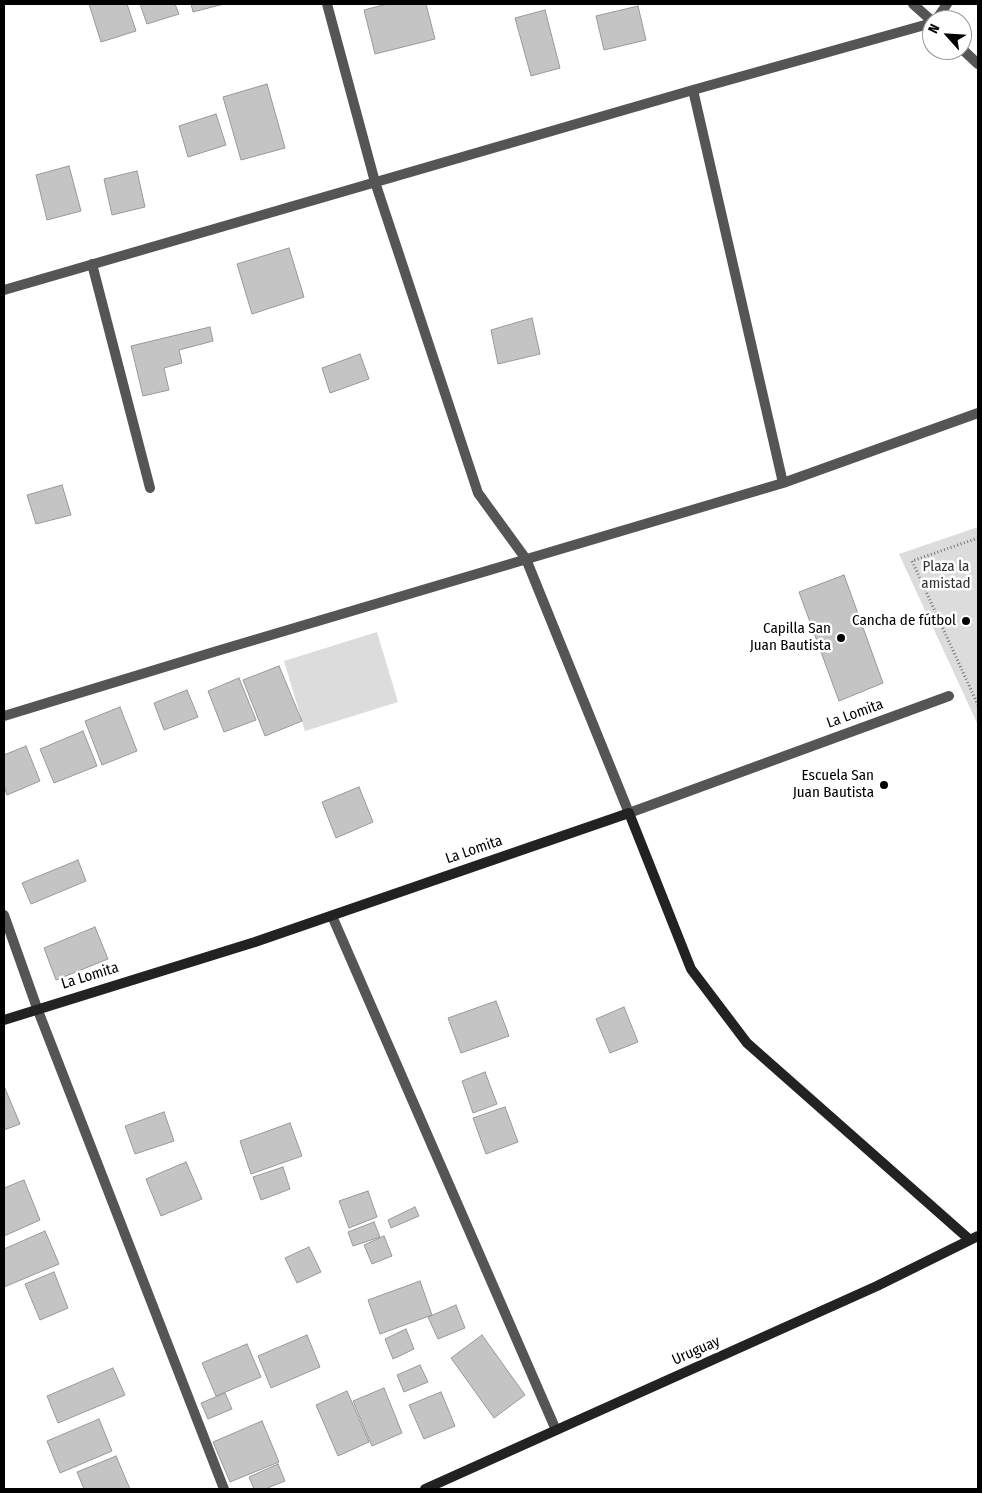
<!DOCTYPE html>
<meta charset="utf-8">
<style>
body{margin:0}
#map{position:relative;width:982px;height:1493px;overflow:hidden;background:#fff;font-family:"Fira Sans Condensed",sans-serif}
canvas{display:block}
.frame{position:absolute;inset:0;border:5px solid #000;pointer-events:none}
.north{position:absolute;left:922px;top:10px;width:50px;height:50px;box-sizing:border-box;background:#fff;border:1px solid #999;border-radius:50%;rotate:296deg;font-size:14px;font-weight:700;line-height:20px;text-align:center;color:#000}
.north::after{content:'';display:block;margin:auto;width:18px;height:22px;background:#000;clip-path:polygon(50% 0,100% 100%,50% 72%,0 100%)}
</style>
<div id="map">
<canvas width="982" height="1493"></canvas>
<div class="frame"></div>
<div class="north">N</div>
</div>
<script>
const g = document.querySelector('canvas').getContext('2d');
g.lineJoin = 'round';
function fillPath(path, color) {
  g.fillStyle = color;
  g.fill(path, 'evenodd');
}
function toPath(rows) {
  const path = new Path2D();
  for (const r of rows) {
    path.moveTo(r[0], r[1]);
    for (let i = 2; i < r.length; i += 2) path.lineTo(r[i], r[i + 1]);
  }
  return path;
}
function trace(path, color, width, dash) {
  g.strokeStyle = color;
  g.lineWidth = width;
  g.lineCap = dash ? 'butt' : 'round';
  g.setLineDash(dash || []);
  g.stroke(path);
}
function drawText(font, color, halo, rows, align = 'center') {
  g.font = font + ' "Fira Sans Condensed",sans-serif';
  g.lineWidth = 5;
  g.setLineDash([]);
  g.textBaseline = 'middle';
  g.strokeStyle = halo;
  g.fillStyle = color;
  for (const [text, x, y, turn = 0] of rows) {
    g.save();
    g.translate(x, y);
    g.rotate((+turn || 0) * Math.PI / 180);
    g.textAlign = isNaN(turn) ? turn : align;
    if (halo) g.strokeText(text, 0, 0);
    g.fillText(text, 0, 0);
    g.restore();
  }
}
const green = toPath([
 [978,527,978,725,899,554],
 [377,632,398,702,305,731,284,661]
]);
const building = toPath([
 [89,4,127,4,136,31,101,42,89,4],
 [140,4,175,4,179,14,147,24,140,4],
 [191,4,224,4,193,12,191,4],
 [387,4,426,4,435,39,375,54,364,10,387,4],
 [638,6,646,40,604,50,596,16,638,6],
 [545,10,560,68,531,76,515,18,545,10],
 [267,84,285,148,241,160,223,97,267,84],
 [216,114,226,145,188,157,179,126,216,114],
 [69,166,81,211,47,220,36,175,69,166],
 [137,171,145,207,112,215,104,179,137,171],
 [289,248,304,297,252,314,237,264,289,248],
 [532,318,540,354,498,364,491,330,532,318],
 [210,327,213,341,179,350,182,363,164,368,169,390,143,396,131,346,210,327],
 [360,354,369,379,330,393,322,368,360,354],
 [62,485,71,515,36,524,27,495,62,485],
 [844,575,883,683,839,701,799,592,844,575],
 [279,666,302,721,265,736,243,680,279,666],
 [239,678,256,720,224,732,208,691,239,678],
 [187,690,198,717,164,730,154,703,187,690],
 [120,707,137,751,102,765,85,721,120,707],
 [83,731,97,766,54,783,40,749,83,731],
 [26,746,40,781,7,795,4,786,4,755,26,746],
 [359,787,373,822,336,838,322,802,359,787],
 [78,860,86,881,31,904,22,883,78,860],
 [95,927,108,959,56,980,44,948,95,927],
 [496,1001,509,1036,461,1053,448,1018,496,1001],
 [624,1007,638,1042,610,1053,596,1019,624,1007],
 [485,1072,497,1104,473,1113,462,1081,485,1072],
 [4,1086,20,1124,4,1130,4,1086],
 [505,1107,518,1142,486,1154,473,1118,505,1107],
 [164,1112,174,1141,135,1154,125,1126,164,1112],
 [290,1123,302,1156,251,1174,240,1141,290,1123],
 [186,1162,202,1199,161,1216,146,1179,186,1162],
 [283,1167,290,1189,261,1200,253,1177,283,1167],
 [24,1180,40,1220,4,1236,4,1188,24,1180],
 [368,1191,377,1217,349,1228,339,1201,368,1191],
 [415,1207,419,1216,391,1228,388,1220,415,1207],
 [374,1222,380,1237,353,1246,348,1232,374,1222],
 [45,1231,59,1264,4,1287,4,1249,45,1231],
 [384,1236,392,1256,372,1264,364,1245,384,1236],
 [309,1247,321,1272,297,1283,285,1258,309,1247],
 [54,1272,68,1308,40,1320,25,1284,54,1272],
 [420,1281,432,1315,380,1334,368,1300,420,1281],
 [456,1305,465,1328,438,1339,428,1317,456,1305],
 [406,1329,414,1349,393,1359,385,1339,406,1329],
 [307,1335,320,1367,271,1388,258,1356,307,1335],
 [482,1335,525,1395,494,1418,451,1358,482,1335],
 [247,1344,261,1377,216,1396,202,1363,247,1344],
 [420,1365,428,1382,404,1392,397,1375,420,1365],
 [113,1368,125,1395,58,1423,47,1396,113,1368],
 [384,1388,402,1433,372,1446,353,1401,384,1388],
 [347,1391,369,1442,338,1456,316,1405,347,1391],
 [441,1392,455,1426,424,1439,409,1405,441,1392],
 [225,1393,232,1409,208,1419,201,1403,225,1393],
 [99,1419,112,1451,60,1473,47,1441,99,1419],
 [262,1421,279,1462,230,1482,213,1442,262,1421],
 [116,1456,130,1489,84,1489,77,1472,116,1456],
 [278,1464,285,1481,265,1489,254,1489,249,1477,278,1464]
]);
const path = toPath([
 [978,538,912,561,978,705]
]);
const street = toPath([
 [327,4,375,182,478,493,526,559,629,813,949,696],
 [913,4,932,21],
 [936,20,947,4],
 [962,49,978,64],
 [693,90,783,483],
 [92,264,150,488],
 [4,290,693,90,932,23],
 [4,716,217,651,783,483,978,413],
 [4,915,37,1008,224,1489],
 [332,916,556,1430]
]);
const secondary = toPath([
 [4,1020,255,942,629,813,691,969,747,1043,970,1240],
 [425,1489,877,1286,978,1236]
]);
const markers = [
 [966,621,5,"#000"],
 [841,638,5,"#000"],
 [884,785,5,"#000"]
];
const parkNames = [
 ["Plaza la",946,567],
 ["amistad",946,584]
];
const poiNames = [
 ["Cancha de fútbol",956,621],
 ["Capilla San",831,629],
 ["Juan Bautista",831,646],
 ["Escuela San",874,776],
 ["Juan Bautista",874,793]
];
const streetNames = [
 ["La Lomita",855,714,-20],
 ["La Lomita",474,850,-19],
 ["La Lomita",90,976,-17],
 ["Uruguay",696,1351,-24]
];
fillPath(green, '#dcdcdc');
fillPath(building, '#c4c4c4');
trace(building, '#999', 1);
trace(path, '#777', 3, [1, 2.5]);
trace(street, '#555', 10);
trace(secondary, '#222', 10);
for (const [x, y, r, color] of markers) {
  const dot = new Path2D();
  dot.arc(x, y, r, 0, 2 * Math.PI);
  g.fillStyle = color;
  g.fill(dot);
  trace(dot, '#fff', 2);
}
drawText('15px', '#333', '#fff', parkNames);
drawText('15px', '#000', '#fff', poiNames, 'right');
drawText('15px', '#000', '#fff', streetNames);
</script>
